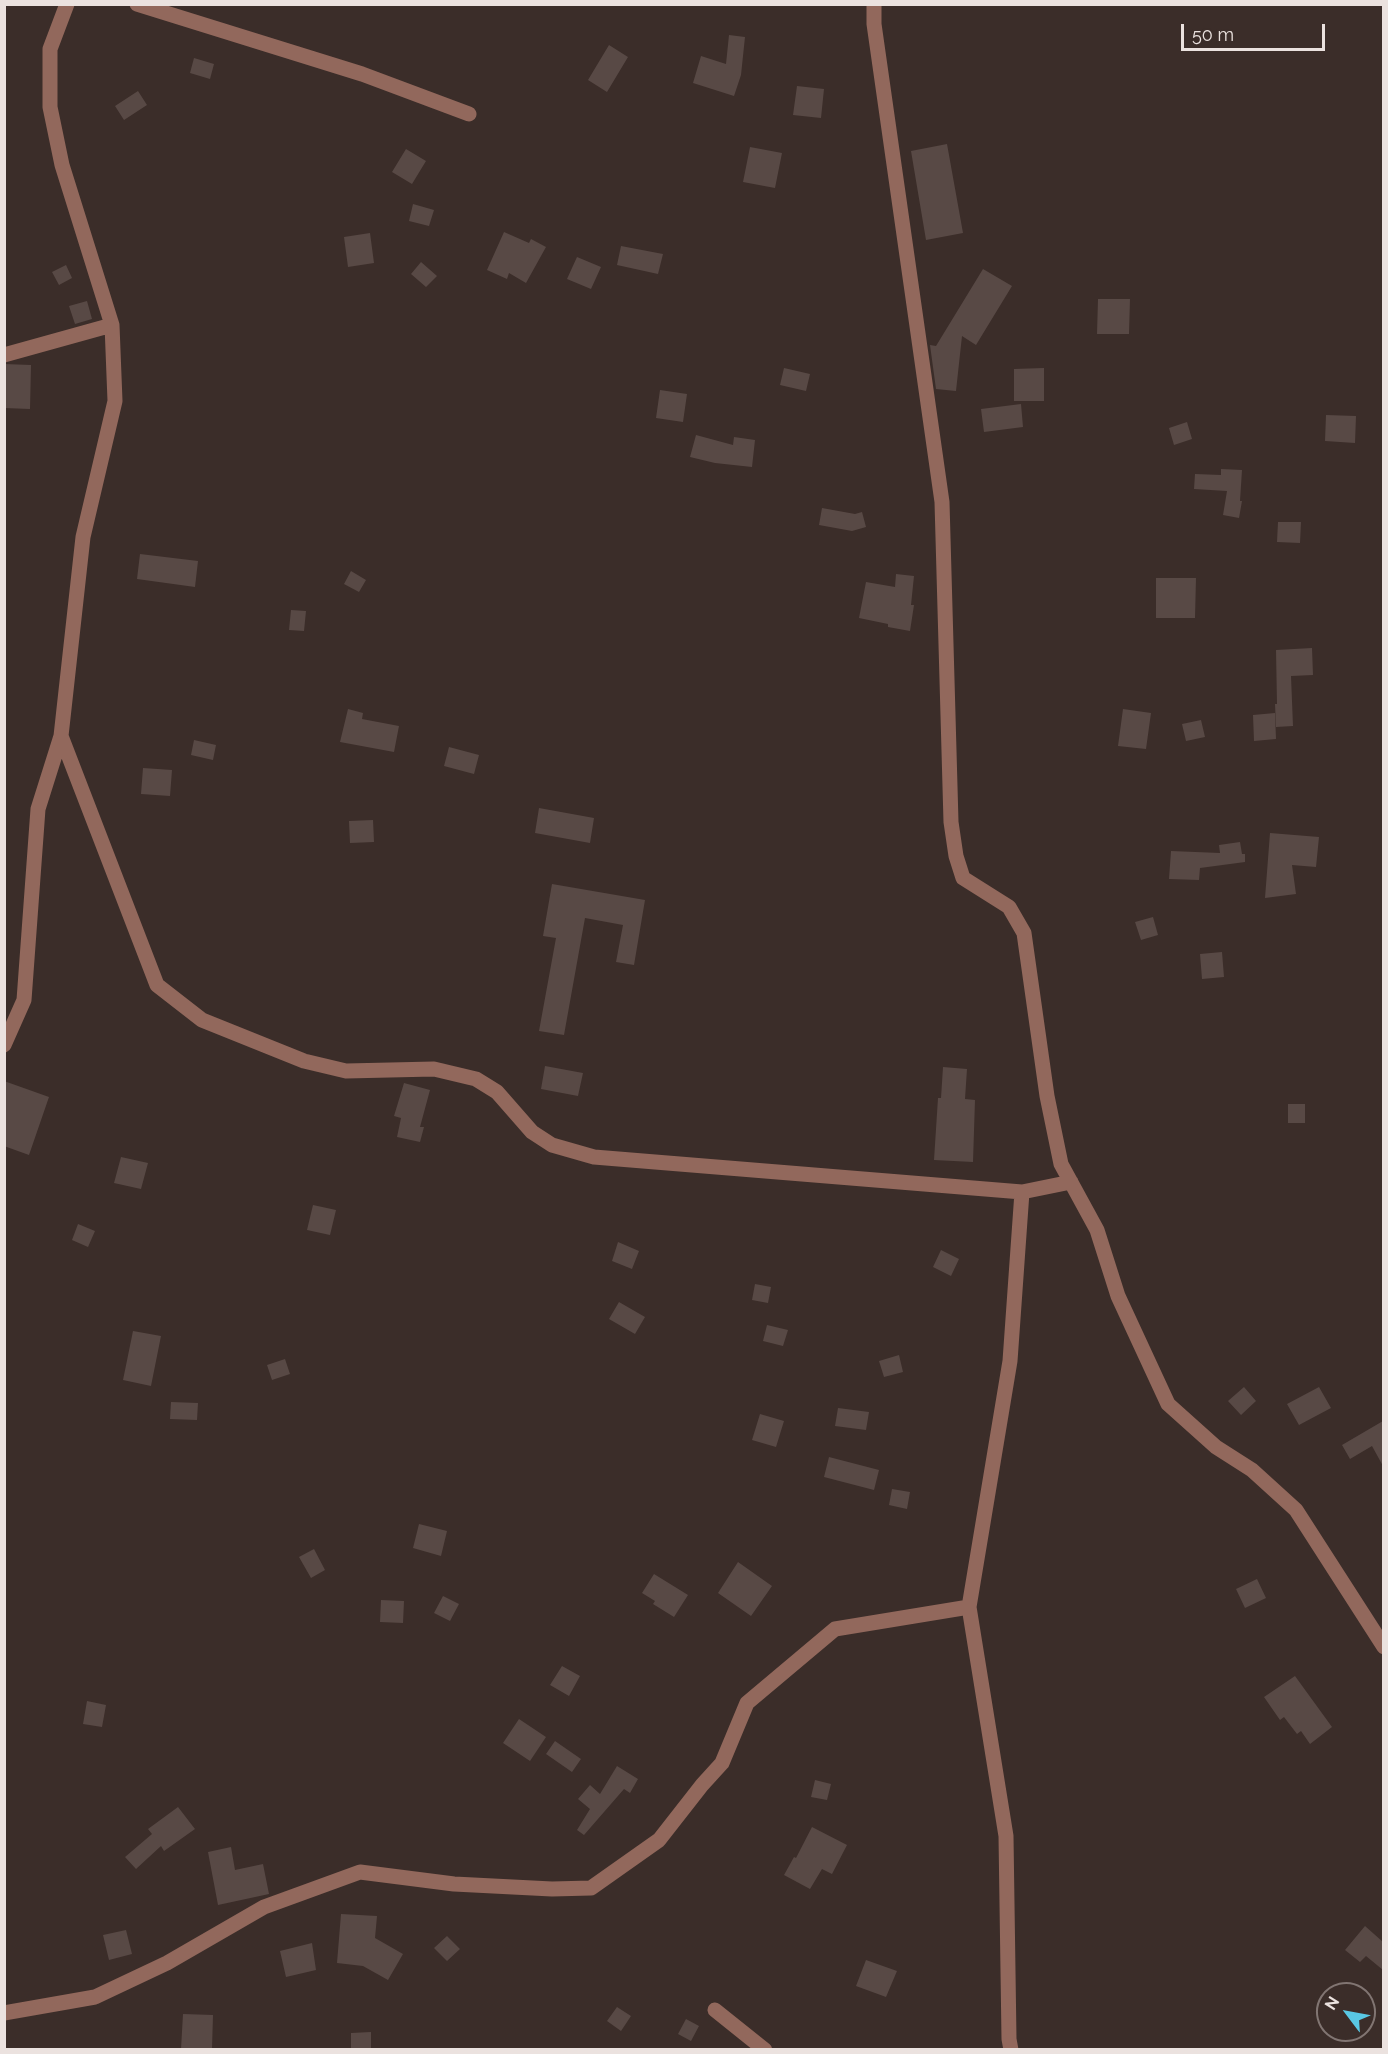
<!DOCTYPE html>
<style>
body{margin:0}
#map{position:relative;width:1388px;height:2054px;overflow:hidden;background:#3b2d29;font-family:Raleway,sans-serif}
canvas{display:block}
.frame{position:absolute;inset:0;border:6px solid #ebe2df;pointer-events:none}
.north{position:absolute;left:1316px;top:1982px;width:60px;height:60px;box-sizing:border-box;background:#3b2d29;border:2px solid #817572;border-radius:50%;rotate:302deg;font-size:16px;font-weight:700;line-height:24px;text-align:center;color:#ebe2df}
.north::after{content:'';display:block;margin:auto;width:21px;height:27px;background:#59c8e4;clip-path:polygon(50% 0,100% 100%,50% 72%,0 100%)}
.scale{position:absolute;left:1181px;top:24px;width:144px;height:27px;box-sizing:border-box;border:3px solid #ebe2df;border-top:0;padding-left:8px;font-size:18px;line-height:21px;white-space:nowrap;color:#ebe2df;-webkit-text-stroke:4px #3b2d29;paint-order:stroke}
</style>
<div id="map">
<canvas width="1388" height="2054"></canvas>
<div class="frame"></div>
<div class="north">N</div>
<div class="scale">50 m</div>
</div>
<script>
const g = document.querySelector('canvas').getContext('2d');
g.lineJoin = 'round';
function fillPath(path, color) {
  g.fillStyle = color;
  g.fill(path, 'evenodd');
}
function toPath(rows) {
  const path = new Path2D();
  for (const r of rows) {
    path.moveTo(r[0], r[1]);
    for (let i = 2; i < r.length; i += 2) path.lineTo(r[i], r[i + 1]);
  }
  return path;
}
function trace(path, color, width, dash) {
  g.strokeStyle = color;
  g.lineWidth = width;
  g.lineCap = dash ? 'butt' : 'round';
  g.setLineDash(dash || []);
  g.stroke(path);
}
const building = toPath([
 [729,35,745,37,741,75,734,96,693,83,701,56,726,64],
 [609,45,628,57,607,92,588,80],
 [194,58,214,64,210,79,190,73],
 [797,86,824,89,821,118,793,115],
 [138,91,147,105,124,120,115,106],
 [947,144,963,233,926,240,911,151],
 [750,147,782,153,775,188,743,182],
 [406,149,426,161,412,184,392,172],
 [413,204,434,210,429,226,409,221],
 [504,232,529,243,531,239,546,247,526,283,509,273,507,279,487,270],
 [370,233,374,263,348,267,344,237],
 [621,246,663,254,658,274,617,265],
 [577,257,601,267,591,289,567,279],
 [421,262,437,276,426,287,411,274],
 [66,265,72,278,59,285,52,272],
 [983,269,1012,286,976,345,962,336,956,391,936,389,930,345,936,346],
 [1098,299,1130,299,1129,334,1097,334],
 [87,301,92,319,75,324,69,306],
 [4,364,31,365,30,409,4,408],
 [784,368,810,374,806,391,780,385],
 [1044,368,1044,401,1014,401,1014,369],
 [660,390,687,394,683,422,656,418],
 [1021,404,1023,427,984,432,981,409],
 [1326,415,1356,416,1355,443,1325,441],
 [1187,422,1192,439,1174,445,1169,428],
 [696,435,733,445,734,437,755,440,752,467,715,463,690,457],
 [1221,469,1242,470,1240,501,1242,501,1239,518,1223,515,1227,491,1194,489,1195,474,1221,475],
 [822,508,855,514,862,512,866,527,852,531,819,525],
 [1278,522,1301,522,1300,543,1277,542],
 [140,554,198,561,195,587,137,579],
 [351,571,366,580,359,592,344,584],
 [896,574,914,576,911,605,914,605,910,631,888,627,888,624,859,618,866,582,895,587],
 [1156,578,1196,578,1195,618,1156,618],
 [291,610,306,611,304,631,289,630],
 [1312,648,1313,675,1291,676,1293,726,1276,727,1275,704,1277,704,1276,650],
 [348,709,363,713,362,719,399,726,394,752,340,742],
 [1123,709,1151,713,1146,749,1118,746],
 [1275,713,1276,739,1254,741,1253,715],
 [1201,720,1205,737,1186,741,1182,724],
 [194,740,216,745,213,760,191,755],
 [449,747,479,755,474,774,444,766],
 [143,768,172,770,170,796,141,794],
 [539,808,594,818,590,843,535,833],
 [373,820,374,842,350,843,349,821],
 [1270,833,1319,837,1316,867,1292,865,1296,894,1265,898],
 [1240,842,1242,854,1245,854,1245,862,1200,868,1199,880,1169,879,1171,851,1220,853,1219,845],
 [552,884,645,900,634,965,616,962,623,925,585,918,564,1035,539,1031,556,938,543,936],
 [1153,917,1158,935,1141,940,1135,922],
 [1222,952,1224,977,1202,979,1200,954],
 [545,1066,583,1073,578,1096,541,1089],
 [943,1067,967,1069,965,1099,975,1100,973,1162,934,1160,938,1098,941,1098],
 [4,1081,49,1097,29,1155,4,1146],
 [404,1083,430,1090,420,1127,424,1127,420,1142,397,1137,401,1118,394,1116],
 [1288,1104,1305,1104,1305,1123,1288,1123],
 [121,1157,148,1163,141,1189,114,1183],
 [313,1205,336,1210,330,1235,307,1230],
 [78,1224,95,1231,88,1247,72,1240],
 [618,1242,639,1251,632,1269,612,1261],
 [941,1250,959,1259,951,1276,933,1267],
 [755,1284,771,1287,768,1303,752,1300],
 [619,1302,645,1317,635,1334,609,1319],
 [767,1325,788,1330,783,1346,763,1341],
 [133,1331,161,1336,151,1386,123,1380],
 [899,1355,903,1372,884,1377,879,1361],
 [285,1359,290,1374,272,1380,267,1365],
 [1244,1387,1256,1401,1241,1415,1228,1401],
 [1319,1387,1331,1408,1299,1425,1287,1404],
 [171,1402,198,1403,197,1420,170,1419],
 [838,1408,869,1412,866,1430,835,1426],
 [760,1414,784,1421,776,1447,752,1440],
 [1383,1421,1383,1466,1372,1446,1350,1459,1342,1445],
 [829,1457,879,1470,874,1490,824,1477],
 [892,1489,910,1492,907,1509,889,1505],
 [419,1524,447,1531,441,1556,413,1548],
 [314,1549,325,1570,311,1578,299,1557],
 [738,1562,772,1586,751,1616,718,1593],
 [654,1574,688,1595,674,1617,653,1604,655,1601,642,1593],
 [1257,1579,1266,1598,1245,1608,1236,1589],
 [443,1596,459,1604,450,1621,434,1613],
 [381,1600,404,1601,403,1623,380,1622],
 [562,1666,580,1676,569,1696,550,1685],
 [1295,1676,1332,1727,1310,1744,1301,1731,1297,1734,1284,1717,1280,1720,1264,1697],
 [87,1701,106,1705,102,1727,83,1724],
 [519,1719,546,1737,530,1761,503,1743],
 [555,1741,581,1759,572,1772,546,1754],
 [617,1766,638,1779,630,1793,624,1789,584,1835,577,1830,590,1809,578,1799,590,1785,600,1794],
 [815,1780,831,1784,827,1800,811,1797],
 [178,1807,195,1829,164,1851,161,1846,136,1869,125,1857,152,1834,148,1829],
 [812,1827,847,1845,832,1874,822,1869,810,1889,784,1875,794,1857,796,1858],
 [231,1847,235,1870,263,1864,269,1894,218,1905,208,1852],
 [341,1914,377,1916,375,1938,403,1954,388,1980,363,1966,337,1963],
 [1365,1926,1383,1942,1383,1970,1366,1956,1360,1962,1345,1950],
 [126,1930,132,1954,109,1960,103,1935],
 [447,1936,460,1949,447,1961,434,1948],
 [312,1943,316,1970,286,1977,280,1951],
 [866,1960,897,1971,886,1997,856,1986],
 [617,2007,631,2016,621,2031,607,2021],
 [183,2014,213,2015,212,2049,181,2049],
 [686,2019,699,2026,691,2041,678,2034],
 [371,2032,371,2049,351,2049,351,2033]
]);
const minor = toPath([
 [67,4,50,49,50,107,62,165,112,325,115,401,83,537,61,736,157,985,202,1020,304,1061,346,1071,434,1069,476,1079,497,1092,532,1132,552,1145,594,1157,1022,1192,1071,1182],
 [137,4,362,74,469,114],
 [874,4,874,24,942,502,951,822,956,856,963,878,1009,907,1024,933,1047,1096,1061,1164,1097,1230,1118,1296,1168,1404,1216,1447,1252,1470,1296,1510,1384,1647],
 [4,355,112,325],
 [4,1045,24,1000,38,809,61,736],
 [715,2010,765,2050],
 [4,2013,95,1997,167,1963,264,1907,360,1872,454,1884,552,1889,591,1888,659,1840,702,1785,722,1763,747,1703,835,1629,969,1607],
 [1011,2050,1009,2039,1006,1836,969,1607,1010,1361,1022,1192]
]);
fillPath(building, '#584945');
trace(minor, '#92685c', 15);
</script>
